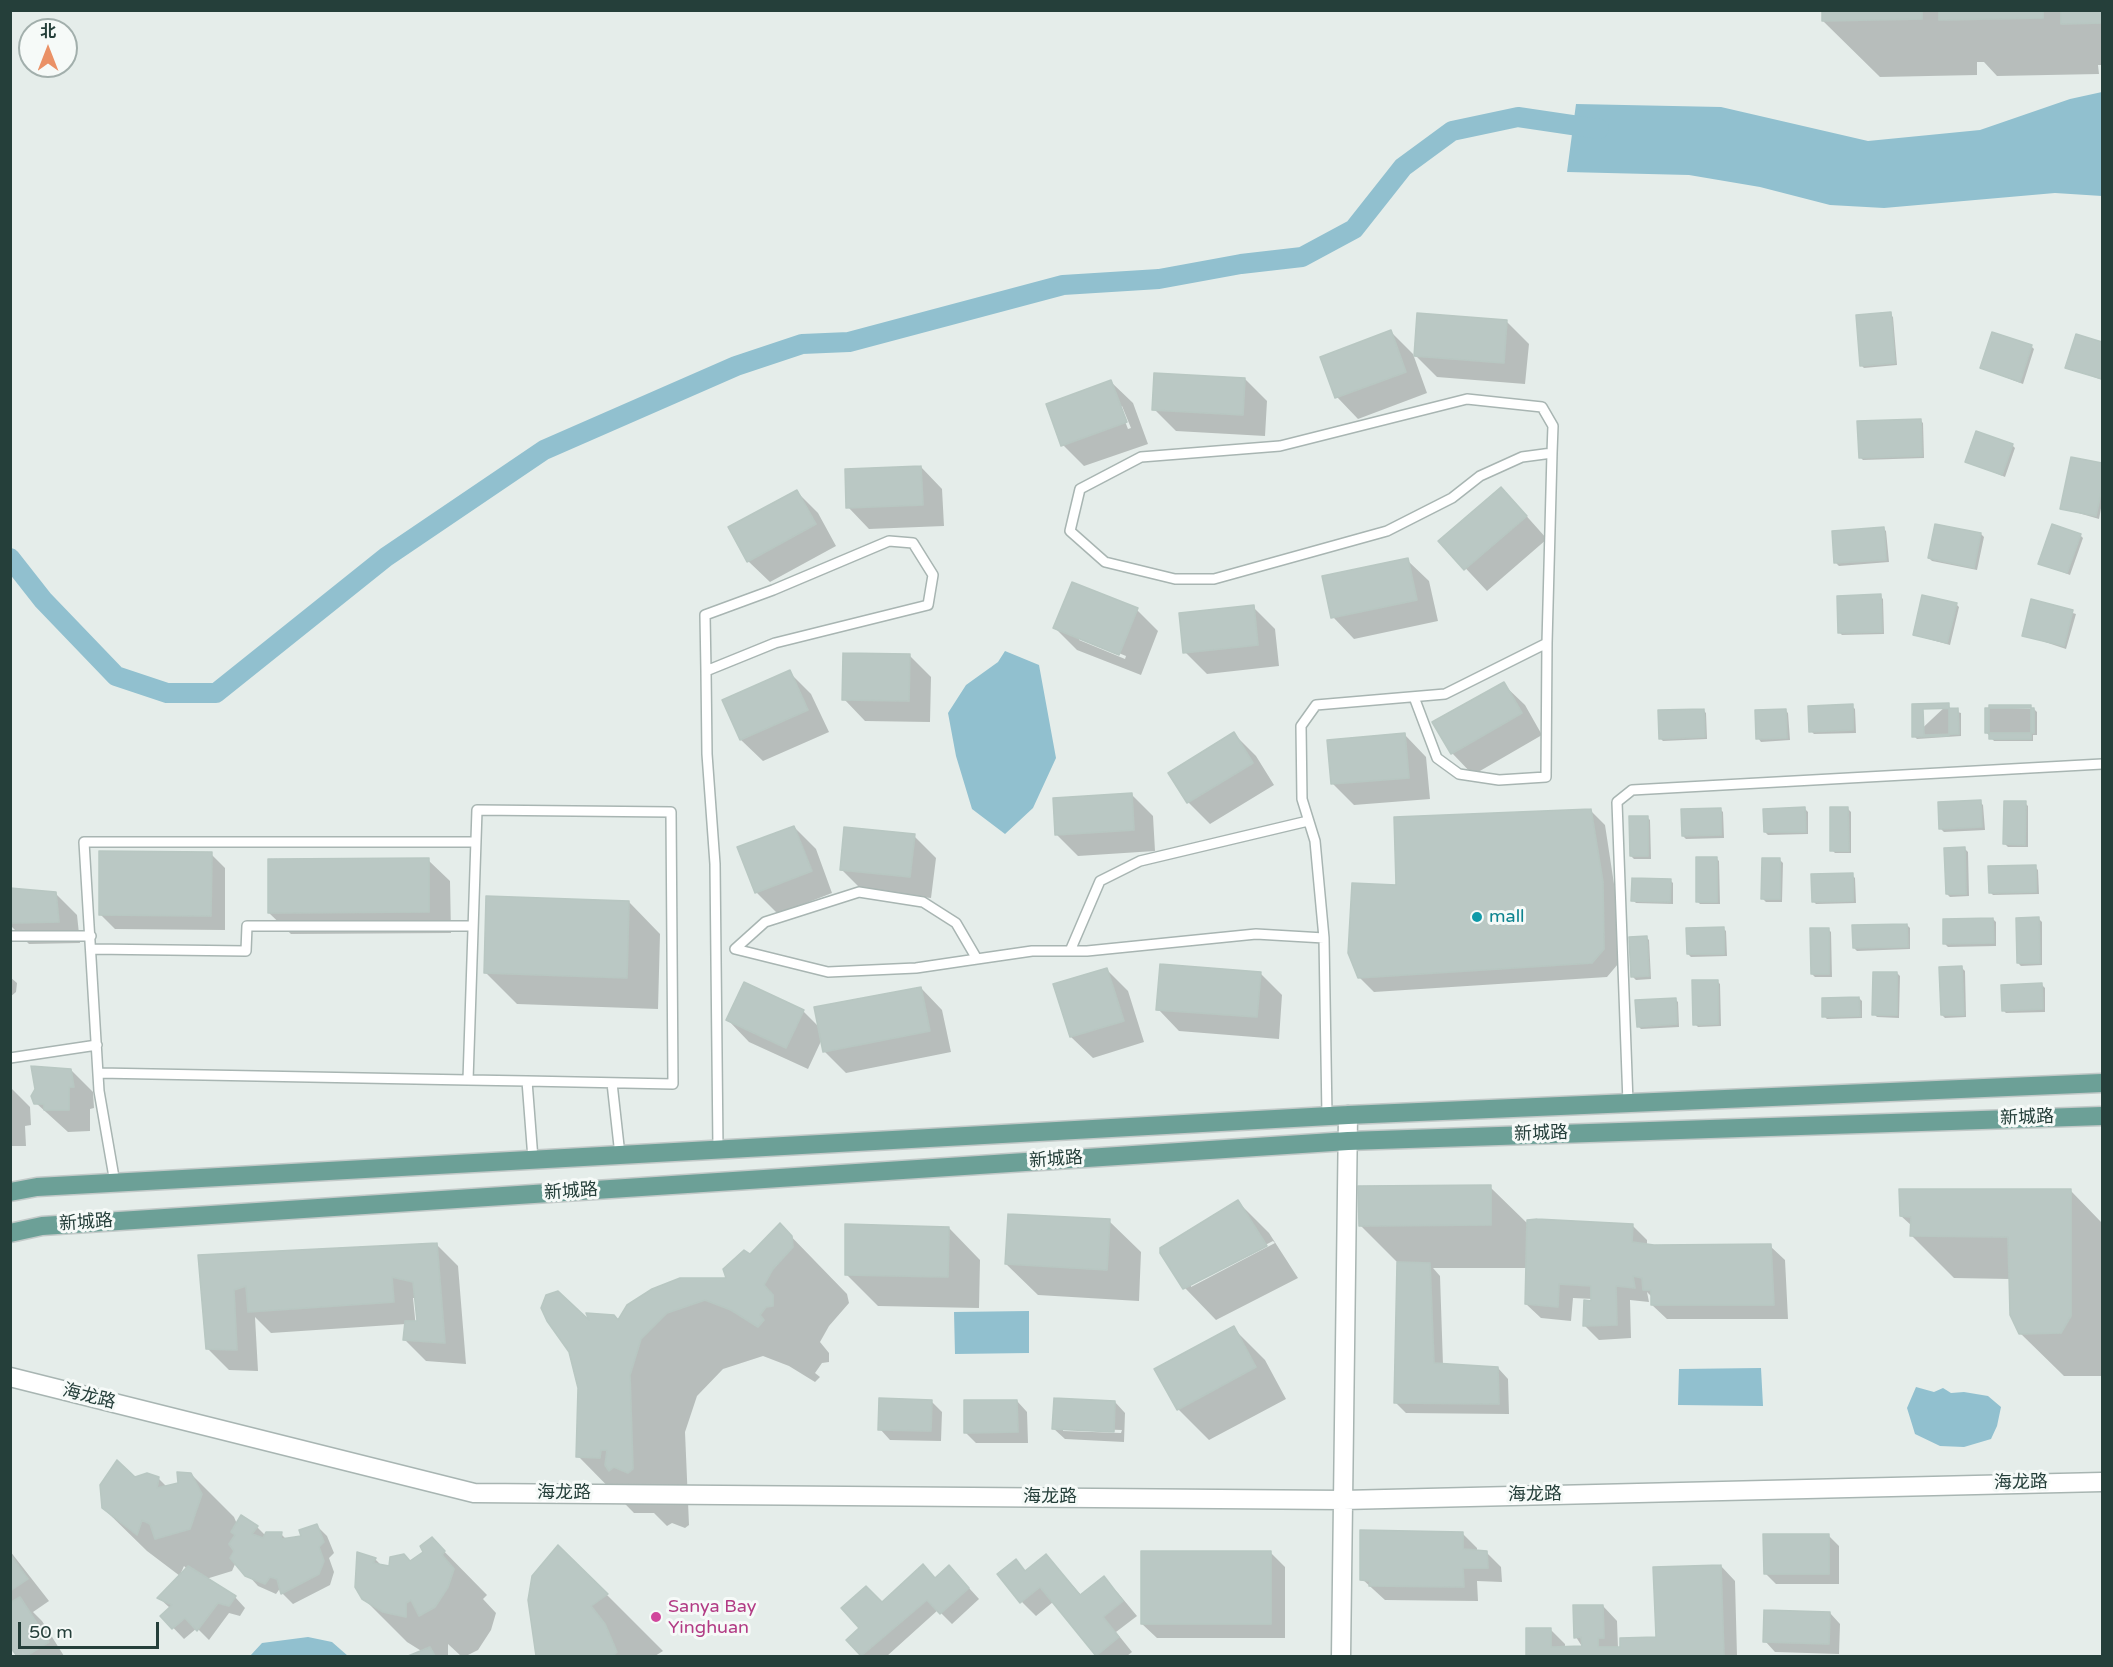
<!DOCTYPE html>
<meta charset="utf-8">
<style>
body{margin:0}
#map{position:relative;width:2113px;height:1667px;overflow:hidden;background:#e5edea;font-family:"Varela Round","Noto Sans SC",sans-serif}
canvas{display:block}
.frame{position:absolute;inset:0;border:12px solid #253f3a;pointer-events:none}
.north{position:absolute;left:18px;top:18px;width:60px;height:60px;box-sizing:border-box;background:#f6faf8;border:2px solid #a2afac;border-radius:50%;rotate:0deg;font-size:16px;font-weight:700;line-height:24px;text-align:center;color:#253f3a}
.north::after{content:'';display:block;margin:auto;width:21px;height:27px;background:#ea9166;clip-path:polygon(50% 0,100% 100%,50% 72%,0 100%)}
.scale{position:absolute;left:18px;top:1622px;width:141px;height:27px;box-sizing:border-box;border:3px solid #253f3a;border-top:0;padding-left:8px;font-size:18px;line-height:21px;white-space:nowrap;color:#253f3a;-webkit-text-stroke:4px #f6faf8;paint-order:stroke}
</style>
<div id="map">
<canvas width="2113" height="1667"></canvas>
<div class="frame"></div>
<div class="north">北</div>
<div class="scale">50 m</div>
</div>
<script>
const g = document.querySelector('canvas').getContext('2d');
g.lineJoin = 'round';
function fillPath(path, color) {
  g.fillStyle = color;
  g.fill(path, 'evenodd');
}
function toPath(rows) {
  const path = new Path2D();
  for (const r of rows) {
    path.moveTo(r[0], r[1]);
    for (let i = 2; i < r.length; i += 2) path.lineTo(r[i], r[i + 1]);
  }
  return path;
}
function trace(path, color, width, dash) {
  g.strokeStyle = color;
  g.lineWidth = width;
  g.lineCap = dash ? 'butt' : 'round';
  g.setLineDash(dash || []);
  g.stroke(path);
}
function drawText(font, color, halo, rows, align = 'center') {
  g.font = font + ' "Varela Round","Noto Sans SC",sans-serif';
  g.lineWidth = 6;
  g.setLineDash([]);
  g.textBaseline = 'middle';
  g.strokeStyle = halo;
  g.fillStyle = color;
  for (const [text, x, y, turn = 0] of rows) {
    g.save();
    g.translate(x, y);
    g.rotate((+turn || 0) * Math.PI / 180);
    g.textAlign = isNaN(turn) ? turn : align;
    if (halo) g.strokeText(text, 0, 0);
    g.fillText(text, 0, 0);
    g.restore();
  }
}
const water = toPath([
 [2102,92,2102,196,2055,193,1884,208,1830,205,1760,187,1689,175,1567,172,1576,104,1721,107,1868,141,1980,130,2070,99],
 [1005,651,1039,665,1056,758,1033,808,1005,834,972,809,956,756,948,713,966,685,998,662],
 [1029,1311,1029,1353,955,1354,954,1312],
 [1761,1368,1763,1406,1678,1405,1679,1369],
 [1916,1387,1934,1392,1943,1388,1951,1393,1964,1392,1988,1396,2001,1407,1997,1426,1991,1439,1964,1447,1940,1446,1915,1434,1907,1408],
 [308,1637,332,1642,348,1656,250,1656,262,1643]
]);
const shadow = toPath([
 [1823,10,2102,10,2102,65,2098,65,2099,74,1997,76,1984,62,1977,62,1977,75,1880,77,1823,21],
 [1890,314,1893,317,1897,365,1864,368,1861,365],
 [1507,322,1529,344,1525,384,1437,377,1415,355],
 [1391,332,1413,354,1427,393,1358,419,1337,397],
 [2077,336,2102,344,2102,380,2067,367],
 [2031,346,2034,349,2023,384,1982,368],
 [1245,379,1267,401,1265,436,1176,431,1154,409],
 [1111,382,1133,403,1148,444,1084,466,1063,445],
 [1119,406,1122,406,1131,428,1128,429],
 [1920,420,1923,423,1924,458,1863,460,1860,457],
 [2012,445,2015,448,2005,477,1967,461],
 [2072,459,2102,465,2102,503,2099,519,2061,508],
 [921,467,942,489,944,526,869,529,848,507],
 [797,492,818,513,836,546,770,582,748,561],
 [1522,511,1547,539,1487,591,1440,541],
 [1883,528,1886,531,1889,562,1839,566,1836,563],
 [1981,534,1984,537,1977,570,1932,561,1929,558],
 [2080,535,2083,538,2070,575,2040,563],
 [1407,560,1429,581,1438,621,1354,639,1333,617],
 [1880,596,1883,599,1884,634,1842,635,1839,632],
 [2033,601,2076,614,2066,649,2024,635],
 [1956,604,1959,607,1950,645,1914,635],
 [1253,607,1275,629,1279,666,1207,674,1185,652],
 [1137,610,1158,631,1141,675,1077,650,1055,628],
 [1079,637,1126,656,1125,659,1079,640],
 [909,655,931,677,930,722,865,721,844,699],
 [789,672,811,694,829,732,763,761,741,740,724,701],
 [1503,684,1525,705,1542,735,1473,775,1452,753],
 [1948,704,1951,710,1961,713,1961,736,1917,739,1914,736],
 [1852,706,1855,709,1856,733,1814,734,1811,731],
 [1990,707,2034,709,2037,712,2037,735,2033,735,2033,741,1994,741,1986,732,1986,709],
 [1703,710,1706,713,1707,739,1663,741,1660,738],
 [1785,710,1788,713,1790,740,1761,742,1758,738],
 [1234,734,1256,756,1274,785,1210,824,1188,802],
 [1405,735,1426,757,1430,799,1354,805,1332,783],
 [1131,794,1153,816,1155,851,1078,856,1056,834],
 [1980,802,1983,805,1985,830,1944,832,1941,829],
 [2025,803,2028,806,2028,847,2008,847,2005,844],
 [1720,809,1723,812,1724,838,1686,839,1683,836],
 [1805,809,1808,812,1808,834,1768,835,1765,832],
 [1848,809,1851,812,1851,853,1835,853,1832,850],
 [1591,811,1605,825,1616,897,1618,964,1607,977,1374,992,1359,977,1398,886],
 [1647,817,1650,820,1651,859,1634,859,1631,856],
 [794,827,816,849,832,893,778,914,756,892],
 [914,836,936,858,931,898,863,891,841,869],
 [1965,849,1968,852,1969,896,1950,897,1947,894],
 [211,854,225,868,225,930,115,929,101,915],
 [1716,858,1719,861,1720,904,1700,904,1697,901],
 [428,860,450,881,451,933,291,934,269,913],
 [1780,860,1783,863,1782,902,1766,902,1763,899],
 [2035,867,2038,870,2039,894,1993,895,1990,892],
 [1852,875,1855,878,1856,903,1816,904,1813,901],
 [1670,880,1673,883,1673,904,1636,903,1633,900],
 [10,889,55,893,77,915,80,943,29,944,10,925],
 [629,902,660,934,658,1009,517,1004,485,972],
 [1993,919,1996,922,1996,946,1948,947,1945,944],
 [2039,919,2042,922,2042,965,2021,966,2018,963],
 [1907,925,1910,928,1910,949,1857,951,1854,948],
 [1723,928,1726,931,1727,956,1691,957,1688,954],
 [1828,929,1831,932,1832,977,1815,977,1812,974],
 [1646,937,1649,940,1651,979,1636,980,1633,977],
 [1962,968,1965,971,1966,1017,1945,1018,1942,1015],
 [1106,969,1128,991,1144,1042,1093,1058,1071,1037,1055,985],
 [1260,973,1282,995,1279,1039,1179,1031,1158,1009],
 [1897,973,1900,976,1899,1018,1877,1017,1874,1014],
 [10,977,17,983,16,992,10,997],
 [1717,981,1720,984,1721,1026,1698,1027,1695,1024],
 [2042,985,2045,988,2045,1012,2006,1013,2003,1010],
 [921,988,942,1010,951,1052,846,1073,824,1051,822,1039,808,1069,749,1042,728,1020,803,1011,820,1028],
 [1859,998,1862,1001,1862,1018,1827,1019,1824,1016],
 [1675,999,1678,1002,1679,1027,1641,1029,1638,1026],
 [71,1070,93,1092,94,1108,90,1109,90,1131,68,1132,36,1103],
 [10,1087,30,1107,31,1125,25,1126,26,1146,10,1146],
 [1490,1187,1528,1224,1633,1226,1647,1240,1647,1245,1770,1246,1785,1260,1788,1319,1667,1319,1652,1305,1652,1297,1647,1292,1649,1302,1630,1300,1631,1338,1599,1340,1584,1325,1593,1299,1573,1298,1571,1321,1541,1318,1526,1304,1527,1268,1433,1268,1440,1276,1443,1365,1498,1368,1508,1379,1509,1414,1406,1413,1396,1403,1398,1263,1360,1225],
 [2070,1190,2102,1223,2102,1376,2064,1376,2020,1333,2010,1279,1954,1278,1911,1235,1912,1226,1901,1216],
 [1238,1202,1269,1233,1298,1278,1216,1320,1185,1288],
 [1273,1241,1275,1243,1191,1287,1191,1283],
 [1109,1221,1141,1252,1139,1301,1038,1295,1006,1264],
 [780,1225,847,1294,849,1303,829,1326,820,1342,829,1353,829,1362,822,1363,815,1373,820,1377,815,1382,789,1366,763,1356,723,1369,697,1396,685,1432,689,1525,685,1528,672,1523,667,1526,654,1513,634,1513,578,1456,592,1326,619,1322,728,1280],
 [949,1228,980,1260,979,1308,878,1306,846,1274],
 [436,1244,458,1266,466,1364,426,1361,404,1339,406,1324,271,1333,255,1317,258,1371,229,1370,207,1348,200,1256],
 [413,1298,416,1298,419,1328,416,1328],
 [1233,1328,1265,1360,1286,1399,1209,1440,1178,1409],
 [931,1401,942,1412,941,1441,890,1440,880,1429],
 [1017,1401,1027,1412,1028,1443,976,1443,965,1432],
 [1115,1402,1125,1413,1124,1442,1065,1439,1054,1429],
 [1063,1428,1122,1430,1121,1433,1063,1431],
 [191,1474,234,1517,237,1524,257,1527,266,1536,281,1534,287,1540,303,1538,316,1525,327,1536,334,1553,329,1558,334,1572,330,1585,293,1604,282,1593,281,1587,276,1594,258,1586,236,1562,232,1571,206,1579,235,1597,245,1608,240,1616,229,1613,209,1640,197,1628,184,1639,162,1616,170,1608,159,1598,180,1576,147,1551,103,1508,135,1479,159,1479,167,1487,179,1484],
 [184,1566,187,1569,180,1575],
 [1462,1533,1477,1548,1477,1552,1486,1552,1501,1567,1502,1582,1477,1581,1478,1601,1385,1600,1362,1579],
 [1828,1535,1839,1546,1839,1584,1776,1584,1765,1573],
 [432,1539,487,1595,483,1599,496,1613,491,1630,478,1650,466,1656,461,1656,448,1644,448,1656,412,1656,423,1652,407,1642,363,1598,356,1587,375,1559,382,1566,390,1568,410,1562,425,1553],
 [558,1547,607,1595,663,1651,655,1656,538,1656,530,1600],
 [10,1551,49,1601,33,1612,42,1621,64,1656,18,1656,10,1644],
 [1270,1552,1285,1567,1285,1638,1157,1638,1142,1624],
 [1046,1556,1082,1596,1103,1578,1118,1593,1137,1616,1116,1632,1132,1652,1127,1656,1098,1656,1053,1602,1036,1616,1022,1602,1016,1561,1026,1572],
 [1721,1566,1735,1581,1737,1656,1528,1656,1527,1630,1550,1629,1565,1644,1565,1648,1583,1648,1576,1637,1603,1606,1617,1621,1618,1648,1657,1639],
 [960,1578,979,1599,952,1624,938,1610,887,1656,863,1656,848,1640,882,1604,936,1580],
 [1830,1613,1840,1624,1839,1654,1775,1652,1765,1641]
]);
const canal = toPath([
 [10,558,43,600,116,676,167,693,216,693,386,557,544,450,736,366,802,344,849,342,1063,285,1159,279,1241,264,1302,257,1354,229,1403,167,1452,131,1518,117,1599,129]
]);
const building = toPath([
 [1822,10,1922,10,1922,19,1822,21,1822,10],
 [1939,10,2043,10,2043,18,1939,20,1939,10],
 [2061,10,2102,10,2102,23,2061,24,2061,10],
 [1891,312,1895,363,1860,366,1856,315,1891,312],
 [1417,313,1507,320,1504,363,1414,356,1417,313],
 [1391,330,1406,372,1335,398,1320,357,1391,330],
 [1992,332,2032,345,2020,382,1980,368,1992,332],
 [2076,334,2102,342,2102,379,2065,368,2076,334],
 [1154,373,1245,378,1243,415,1152,410,1154,373],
 [1111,380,1127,422,1061,446,1046,404,1111,380],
 [1921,419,1922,456,1859,458,1857,421,1921,419],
 [1976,431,2013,444,2002,475,1965,462,1976,431],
 [2071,457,2102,463,2102,488,2096,516,2060,509,2071,457],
 [921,466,923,505,846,508,845,469,921,466],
 [1501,487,1527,516,1464,570,1438,541,1501,487],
 [797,490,816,524,747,562,728,527,797,490],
 [1935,524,1981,533,1974,568,1928,558,1935,524],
 [2052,524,2081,534,2067,573,2038,564,2052,524],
 [1884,527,1886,560,1834,563,1832,531,1884,527],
 [1408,558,1417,600,1331,618,1322,576,1408,558],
 [1072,582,1138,608,1119,655,1053,628,1072,582],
 [1881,594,1882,632,1838,633,1837,596,1881,594],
 [1922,595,1957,603,1947,643,1913,635,1922,595],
 [2031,599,2073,610,2064,646,2022,636,2031,599],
 [1254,605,1258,645,1183,653,1179,613,1254,605],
 [843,653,910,654,909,701,842,700,843,653],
 [790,670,808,710,740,740,722,700,790,670],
 [1504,682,1522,713,1451,754,1432,722,1504,682],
 [1949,703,1949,736,1912,737,1912,704,1949,703],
 [1853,704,1853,730,1809,732,1808,706,1853,704],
 [1989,705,2031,705,2031,739,1989,739,1989,705],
 [1958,708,1959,734,1924,735,1923,709,1958,708],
 [1985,708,2034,708,2034,733,1985,733,1985,708],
 [1704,709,1705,737,1659,739,1658,710,1704,709],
 [1786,709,1787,738,1756,739,1755,710,1786,709],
 [1234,732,1253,763,1187,803,1168,773,1234,732],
 [1405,733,1409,778,1331,784,1327,740,1405,733],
 [1132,793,1134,830,1055,835,1053,798,1132,793],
 [1981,800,1982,827,1939,829,1938,802,1981,800],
 [2004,801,2026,801,2025,845,2003,844,2004,801],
 [1805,807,1806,832,1764,832,1763,809,1805,807],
 [1830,807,1848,807,1849,851,1830,851,1830,807],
 [1721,808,1721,835,1682,836,1681,809,1721,808],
 [1591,809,1603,882,1604,949,1592,963,1358,978,1348,953,1352,883,1396,885,1394,817,1591,809],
 [1629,816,1648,816,1648,856,1630,856,1629,816],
 [794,826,812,871,755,893,737,847,794,826],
 [844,827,915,834,910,877,840,870,844,827],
 [1965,847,1966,894,1946,894,1944,848,1965,847],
 [99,851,212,852,211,916,99,915,99,851],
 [1696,857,1717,857,1717,902,1696,902,1696,857],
 [429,858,429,912,268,913,268,859,429,858],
 [1762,858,1780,858,1780,899,1761,899,1762,858],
 [2036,865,2036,892,1989,893,1988,866,2036,865],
 [1853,873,1853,901,1812,902,1811,874,1853,873],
 [1632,878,1671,879,1670,902,1631,901,1632,878],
 [10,888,56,892,59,922,10,923,10,888],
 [486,896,629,901,627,978,484,973,486,896],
 [2039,917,2040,963,2017,963,2016,918,2039,917],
 [1993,918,1994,943,1943,944,1943,919,1993,918],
 [1907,924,1908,947,1853,948,1852,925,1907,924],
 [1724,927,1724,954,1687,954,1686,928,1724,927],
 [1810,928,1829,928,1829,974,1811,974,1810,928],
 [1647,936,1649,976,1631,977,1629,937,1647,936],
 [1160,964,1261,972,1257,1017,1156,1010,1160,964],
 [1962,966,1964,1015,1941,1015,1939,967,1962,966],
 [1107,968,1124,1021,1070,1037,1053,984,1107,968],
 [1873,972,1897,972,1897,1015,1872,1015,1873,972],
 [1692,980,1718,980,1718,1024,1693,1025,1692,980],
 [744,982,804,1010,786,1048,726,1020,744,982],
 [2042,983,2043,1009,2002,1011,2001,985,2042,983],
 [921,987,930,1031,823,1052,814,1007,921,987],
 [1859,997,1860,1016,1822,1017,1822,998,1859,997],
 [1676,998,1677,1024,1637,1027,1635,1000,1676,998],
 [31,1066,71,1069,74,1087,69,1087,69,1110,44,1110,44,1104,34,1104,31,1096,35,1089,31,1066],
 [1491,1185,1491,1225,1359,1226,1358,1186,1491,1185],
 [1899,1189,2071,1189,2071,1316,2061,1333,2019,1334,2010,1315,2008,1237,1910,1236,1911,1217,1900,1216,1899,1189],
 [1238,1200,1267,1246,1183,1289,1160,1253,1160,1248,1238,1200],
 [1008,1214,1110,1219,1107,1270,1005,1264,1008,1214],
 [1537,1219,1633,1224,1632,1242,1654,1245,1771,1244,1774,1305,1651,1305,1651,1290,1643,1290,1642,1278,1633,1276,1635,1288,1616,1286,1617,1325,1583,1326,1584,1300,1591,1301,1591,1286,1559,1284,1558,1307,1525,1304,1527,1220,1537,1219],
 [780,1223,792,1236,793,1247,773,1269,764,1285,773,1295,773,1306,766,1307,760,1315,764,1320,758,1327,731,1310,705,1300,667,1313,641,1339,630,1375,633,1469,628,1473,614,1467,609,1471,605,1465,607,1450,601,1450,600,1458,576,1457,578,1388,569,1352,547,1321,541,1308,546,1295,558,1291,589,1320,586,1313,614,1315,618,1320,627,1305,652,1289,680,1278,726,1278,723,1269,744,1250,750,1254,780,1223],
 [845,1224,949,1227,948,1277,845,1275,845,1224],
 [437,1243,445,1343,403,1340,405,1321,417,1321,413,1282,392,1277,394,1302,248,1312,246,1286,234,1290,237,1350,206,1349,198,1255,437,1243],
 [1397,1262,1430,1263,1434,1363,1498,1367,1499,1404,1394,1403,1397,1262],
 [1234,1326,1256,1367,1177,1410,1154,1369,1234,1326],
 [879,1398,932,1400,931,1431,878,1430,879,1398],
 [1054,1398,1115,1401,1114,1432,1052,1429,1054,1398],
 [964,1400,1017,1400,1018,1432,964,1433,964,1400],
 [117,1460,135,1477,147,1473,159,1477,157,1488,178,1483,177,1472,191,1473,202,1494,190,1529,155,1539,150,1524,142,1520,137,1535,102,1508,100,1485,117,1460],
 [241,1515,258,1526,252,1534,263,1538,266,1532,282,1532,281,1539,301,1536,299,1530,317,1524,324,1542,319,1547,324,1561,319,1574,281,1594,277,1579,270,1577,265,1584,245,1576,230,1558,234,1551,229,1544,235,1535,231,1532,241,1515],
 [1360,1530,1463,1532,1463,1549,1487,1551,1488,1568,1463,1568,1464,1587,1369,1586,1370,1581,1360,1580,1360,1530],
 [1763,1534,1829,1534,1829,1574,1764,1574,1763,1534],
 [432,1537,445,1551,442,1555,454,1569,448,1587,435,1607,419,1616,411,1600,406,1603,406,1617,383,1612,362,1599,355,1587,357,1552,376,1558,373,1563,389,1566,390,1557,404,1554,410,1561,423,1552,420,1546,432,1537],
 [558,1545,608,1594,591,1606,605,1624,617,1652,613,1656,536,1656,528,1600,532,1576,558,1545],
 [1141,1551,1271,1551,1271,1624,1141,1624,1141,1551],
 [10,1554,28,1579,10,1591,10,1554],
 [1046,1554,1080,1595,1104,1576,1123,1601,1103,1617,1119,1637,1096,1656,1040,1587,1020,1603,997,1574,1016,1559,1025,1571,1046,1554],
 [923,1564,935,1578,949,1565,969,1588,940,1614,927,1600,861,1656,846,1640,859,1628,841,1608,866,1586,882,1602,923,1564],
 [1721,1565,1724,1656,1526,1656,1526,1628,1551,1628,1551,1647,1582,1646,1581,1637,1574,1638,1573,1605,1603,1605,1604,1638,1598,1638,1598,1647,1620,1647,1620,1638,1656,1637,1653,1567,1721,1565],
 [188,1566,236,1596,229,1606,218,1603,197,1631,185,1618,172,1629,160,1616,172,1605,157,1598,188,1566],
 [20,1597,49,1642,26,1656,17,1656,10,1647,10,1603,20,1597],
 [1764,1610,1830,1612,1829,1644,1763,1642,1764,1610],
 [430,1647,435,1656,408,1656,430,1647]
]);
const service = toPath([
 [706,671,775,643,928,605,933,575,913,543,889,541,773,590,705,615,706,671,707,754,715,864,718,1149],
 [1414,697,1437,758,1459,774,1499,780,1546,777,1547,643],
 [10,936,91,936],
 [92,949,246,951,247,926,473,926],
 [1070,951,1100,881,1140,861,1308,821],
 [977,959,956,923,923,902,859,892,765,922,735,949,828,972,916,968,977,959,1032,951,1087,951,1256,934,1324,938],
 [10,1058,97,1045],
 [99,1073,468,1080,527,1081,673,1084,671,812,477,810,468,1080],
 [527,1081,533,1159],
 [612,1083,620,1155],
 [1628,1103,1617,802,1632,790,2102,764],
 [1327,1116,1324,938,1315,841,1302,799,1301,726,1316,705,1445,694,1547,643,1552,453,1553,426,1542,407,1467,399,1280,446,1141,457,1080,489,1070,531,1105,562,1175,579,1214,579,1387,531,1452,498,1480,476,1522,457,1552,453],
 [115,1183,99,1091,84,842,476,842]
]);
const minor = toPath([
 [10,1377,474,1493,1343,1500,2102,1482],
 [1341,1656,1348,1115]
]);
const primary = toPath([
 [10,1192,37,1187,1348,1115,2102,1083],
 [10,1233,42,1226,1348,1141,2102,1116]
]);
const markers = [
 [1477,917,6,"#0f9aa8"],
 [656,1617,6,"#d1479c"]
];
const cultureNames = [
 ["mall",1489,917]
];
const streetNames = [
 ["新城路",2027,1118,-2],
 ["新城路",1541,1134,-2],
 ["新城路",1056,1160,-4],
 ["新城路",571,1192,-4],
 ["新城路",86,1223,-4],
 ["海龙路",89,1397,14],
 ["海龙路",2021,1483,-1],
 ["海龙路",564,1493],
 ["海龙路",1535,1495,-1],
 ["海龙路",1050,1497]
];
const hotelNames = [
 ["Sanya Bay",668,1607],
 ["Yinghuan",668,1628]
];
fillPath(water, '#91c0cf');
fillPath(shadow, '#0003');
trace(canal, '#91c0cf', 20);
fillPath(building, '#bac8c4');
trace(building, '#b8c7c2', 1.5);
trace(service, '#a8b5b2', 12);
trace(minor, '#a8b5b2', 21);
trace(primary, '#c2c9c8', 21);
trace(service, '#fff', 9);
trace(minor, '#fff', 18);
trace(primary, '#6ca097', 18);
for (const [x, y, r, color] of markers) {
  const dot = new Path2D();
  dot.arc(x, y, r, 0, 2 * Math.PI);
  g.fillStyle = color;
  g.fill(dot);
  trace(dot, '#f6faf8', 2);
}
drawText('18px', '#0d838f', '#f6faf8', cultureNames, 'left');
drawText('18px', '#253f3a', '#f6faf8', streetNames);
drawText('18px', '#b23c85', '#f6faf8', hotelNames, 'left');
</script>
